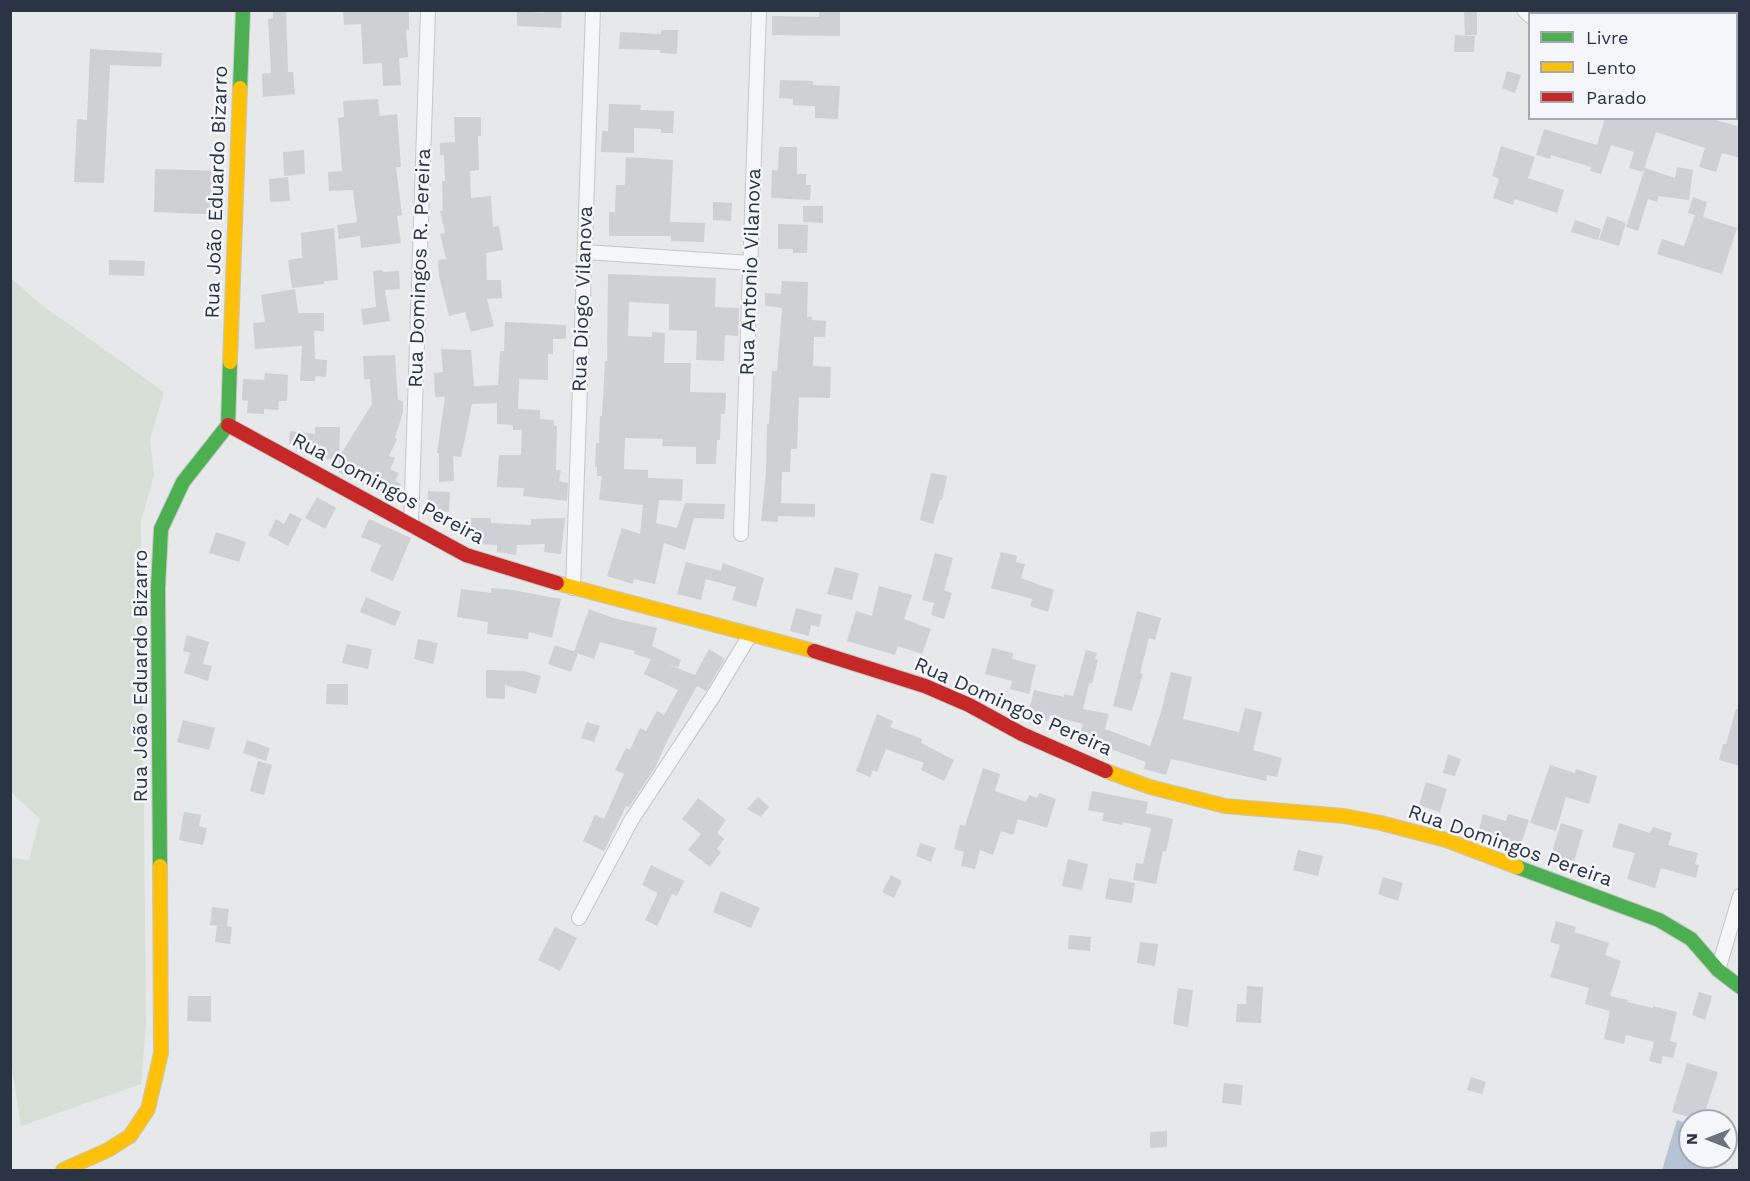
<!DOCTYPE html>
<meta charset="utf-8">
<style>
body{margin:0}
#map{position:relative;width:1750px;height:1181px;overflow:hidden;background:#e6e8ea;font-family:"Work Sans",sans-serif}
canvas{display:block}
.frame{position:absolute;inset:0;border:12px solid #2b3445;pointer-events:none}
.legend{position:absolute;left:1528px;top:12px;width:210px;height:108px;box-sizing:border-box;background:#f4f6f9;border:2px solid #a4a8b1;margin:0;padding:8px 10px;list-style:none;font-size:18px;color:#2b3445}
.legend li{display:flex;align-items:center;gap:12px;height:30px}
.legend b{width:30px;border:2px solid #a4a8b1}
.north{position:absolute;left:1678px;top:1109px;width:60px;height:60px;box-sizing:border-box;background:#f4f6f9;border:2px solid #a4a8b1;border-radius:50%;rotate:270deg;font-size:16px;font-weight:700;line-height:24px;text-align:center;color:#2b3445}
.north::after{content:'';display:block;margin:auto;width:21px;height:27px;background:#6c737f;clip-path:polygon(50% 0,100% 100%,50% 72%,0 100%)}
</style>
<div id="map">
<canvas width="1750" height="1181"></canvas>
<div class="frame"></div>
<ul class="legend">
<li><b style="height:8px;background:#4caf50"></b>Livre</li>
<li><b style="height:8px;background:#ffc107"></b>Lento</li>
<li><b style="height:8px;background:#c62828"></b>Parado</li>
</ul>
<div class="north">N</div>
</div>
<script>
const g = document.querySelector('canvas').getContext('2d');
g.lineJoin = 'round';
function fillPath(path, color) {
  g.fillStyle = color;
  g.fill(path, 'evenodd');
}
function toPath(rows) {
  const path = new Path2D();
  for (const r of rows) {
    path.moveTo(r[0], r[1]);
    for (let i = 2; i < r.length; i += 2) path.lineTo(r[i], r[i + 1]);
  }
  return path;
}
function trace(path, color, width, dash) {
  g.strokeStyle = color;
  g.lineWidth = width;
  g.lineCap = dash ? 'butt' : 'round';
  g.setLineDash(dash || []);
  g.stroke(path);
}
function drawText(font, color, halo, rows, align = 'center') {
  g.font = font + ' "Work Sans",sans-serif';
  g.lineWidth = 5;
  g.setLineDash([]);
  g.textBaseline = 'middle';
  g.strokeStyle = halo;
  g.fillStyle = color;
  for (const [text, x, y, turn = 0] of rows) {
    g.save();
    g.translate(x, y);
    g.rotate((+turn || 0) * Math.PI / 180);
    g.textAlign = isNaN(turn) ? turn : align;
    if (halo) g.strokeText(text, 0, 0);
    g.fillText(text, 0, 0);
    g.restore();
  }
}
const green = toPath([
 [11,278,39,303,164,392,150,439,154,475,141,521,146,1025,141,1084,21,1126,10,1055,11,858,29,860,40,819,11,792]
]);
const water = toPath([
 [1677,1120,1690,1124,1690,1157,1710,1157,1705,1170,1662,1170]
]);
const building = toPath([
 [273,10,286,10,288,72,293,72,295,94,263,97,262,74,271,73,268,19,273,18],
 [360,10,360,12,409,11,409,30,406,30,408,57,399,58,401,85,383,86,382,63,363,64,361,24,344,25,343,11],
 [544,10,562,10,561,28,517,26,517,11,544,13],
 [1464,10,1477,10,1477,35,1465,35],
 [819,11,840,12,840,36,772,35,772,16,819,17],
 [661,30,678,30,677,54,660,53,660,50,619,49,620,32,661,34],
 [1455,35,1475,36,1474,52,1454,52],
 [90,49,162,53,161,67,110,65,104,183,74,182,77,119,87,120],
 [1507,71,1521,75,1515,93,1502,88],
 [780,80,813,81,813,85,840,86,838,119,815,118,815,106,793,105,793,99,779,98],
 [378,99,380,116,397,114,401,167,396,167,402,215,397,216,401,243,361,248,360,236,339,239,337,225,357,222,353,190,329,191,328,172,342,171,338,118,344,117,343,101],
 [609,104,641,105,640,110,674,111,673,133,661,133,661,129,634,128,634,153,601,152,602,131,608,131],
 [454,117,481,117,481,136,478,136,479,170,470,171,471,198,491,196,493,227,499,226,503,250,486,253,487,280,501,280,502,298,487,299,494,326,471,332,465,312,449,316,439,276,438,260,446,259,440,234,445,233,440,211,443,210,442,181,445,181,444,155,440,155,440,143,455,142],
 [1605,118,1712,119,1740,127,1740,158,1722,153,1716,172,1699,167,1705,148,1656,132,1643,172,1629,168,1634,152,1611,145,1601,174,1590,171,1591,167,1551,155,1550,159,1536,155,1544,129,1597,145],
 [1501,146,1535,157,1528,178,1564,190,1557,213,1515,199,1513,205,1493,198,1499,179,1492,176],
 [779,147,797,147,797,174,806,174,806,185,811,185,810,200,771,198,772,170,778,170],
 [304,150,305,174,284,176,283,152],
 [626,157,673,160,670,222,705,223,704,242,671,241,671,236,609,236,609,212,615,212,616,185,625,185],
 [1677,167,1693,170,1689,200,1659,196,1657,202,1648,199,1638,231,1626,227,1645,168,1675,178],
 [155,169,225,171,224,215,154,212],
 [288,177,290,201,270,202,269,179],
 [1693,197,1707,202,1703,217,1737,228,1722,274,1657,254,1662,239,1684,246,1695,215,1688,213],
 [713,202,732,203,731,221,713,220],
 [803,206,823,206,823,223,803,222],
 [1607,216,1626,223,1619,246,1599,240],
 [1575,220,1601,229,1598,240,1571,232],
 [778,224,808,225,807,253,793,253,793,249,778,249],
 [334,228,338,280,324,281,324,284,292,288,288,260,302,258,301,233],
 [109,260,145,261,144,276,109,275],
 [382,270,383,272,399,271,400,289,385,290,390,321,363,325,361,309,376,307,373,271],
 [608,274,716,278,715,307,739,308,738,336,725,335,724,361,696,360,697,331,669,330,669,304,629,302,628,336,652,337,652,332,665,333,664,363,691,363,690,392,726,393,725,414,721,414,720,440,717,440,716,464,696,464,696,447,662,446,663,439,625,438,624,469,648,470,648,478,683,479,682,501,659,500,656,523,677,528,685,503,725,504,724,519,694,518,685,550,664,543,655,584,634,579,633,584,607,576,622,528,640,534,643,505,599,500,602,476,597,476,597,467,595,467,596,443,599,443,600,416,602,416,605,361,607,361],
 [782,281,808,282,807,317,812,317,812,320,826,321,825,337,814,337,813,366,831,367,830,398,799,397,797,449,791,449,790,472,782,472,781,503,815,504,815,517,778,516,778,522,761,521,766,473,767,424,769,424,772,371,777,371,782,308,765,306,765,293,781,294],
 [295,289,298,313,324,313,324,331,314,331,315,359,327,360,326,377,316,376,315,381,300,381,302,346,255,349,253,323,265,322,261,295],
 [505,322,566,325,566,339,553,339,553,354,548,354,548,380,519,379,518,409,540,410,540,419,554,420,554,426,557,426,556,470,561,470,559,481,568,483,567,501,523,496,524,488,497,487,499,455,521,455,522,430,513,430,513,425,497,424,497,403,472,404,461,457,453,456,454,481,439,482,439,453,437,453,445,397,435,397,434,373,443,372,441,349,471,350,474,386,498,385,500,351,504,351],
 [395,355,398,400,403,401,403,412,395,438,397,439,389,456,395,458,390,469,399,473,395,481,401,484,393,500,362,484,366,474,342,474,339,472,339,457,372,404,370,379,364,379,363,356],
 [265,373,288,375,287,401,279,401,278,410,264,409,264,414,247,413,248,401,242,400,243,379,264,380],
 [315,427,340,427,339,459,316,459,315,451,298,450,289,444,290,431,315,434],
 [931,473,947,476,942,500,940,500,933,524,920,520],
 [428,491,450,492,449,512,427,511],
 [317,497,336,508,325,529,305,518],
 [290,513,302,519,288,546,268,535,276,519,284,524],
 [471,518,491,518,491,523,531,525,531,519,565,518,561,554,544,552,545,544,517,545,516,555,497,552,497,545,472,544],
 [369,519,411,538,393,581,370,571,381,545,361,537],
 [216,532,246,542,239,562,209,553],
 [1001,552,1017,556,1016,562,1025,564,1021,578,1054,590,1048,612,1030,606,1032,599,991,588],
 [935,553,953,558,944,590,952,593,944,619,931,615,934,603,922,600],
 [686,562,721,571,723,563,764,578,756,607,732,600,736,587,706,579,701,600,677,594],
 [835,567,859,573,852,600,827,594],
 [879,586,912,595,904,619,931,629,922,654,898,646,895,655,847,641,856,611,872,616],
 [491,588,513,590,561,599,552,638,529,632,528,639,487,634,488,622,457,617,461,589,491,593],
 [366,597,401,612,395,626,360,612],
 [796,608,822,615,819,627,811,625,809,636,790,631],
 [589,609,613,618,657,628,652,646,681,660,678,667,669,665,695,675,709,649,725,659,706,691,697,686,667,741,656,766,629,807,626,806,604,851,583,841,595,815,604,819,624,774,615,770,626,748,630,750,640,728,646,731,657,711,664,715,678,690,644,674,651,659,634,654,635,651,600,642,594,659,574,652],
 [1137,611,1161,618,1155,640,1149,638,1140,673,1143,674,1132,711,1113,706],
 [187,635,209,642,203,664,212,666,208,681,184,673,190,653,183,651],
 [418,639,438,643,433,664,414,659],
 [347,644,372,649,368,669,342,663],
 [555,645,578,653,571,672,548,664],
 [992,648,1013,653,1012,659,1036,665,1029,694,1010,689,1012,681,985,674],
 [1086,650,1097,653,1095,659,1098,660,1092,684,1089,683,1083,709,1109,714,1105,729,1150,746,1161,712,1171,672,1192,677,1183,719,1239,732,1245,708,1262,712,1253,750,1282,758,1277,777,1267,775,1266,781,1171,759,1166,775,1144,769,1146,762,1108,748,1110,742,1080,735,1083,724,1050,715,1048,721,1028,716,1034,690,1064,697,1064,694,1073,696],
 [486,670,524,671,541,676,536,694,505,685,505,699,486,698],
 [327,684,348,684,348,705,326,704],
 [1736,709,1740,710,1740,766,1719,760,1723,744,1726,744],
 [877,714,893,721,890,727,922,739,921,743,954,760,944,781,921,770,924,763,886,749,877,772,873,770,870,777,856,771],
 [183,720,215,728,209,750,177,742],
 [587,722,600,726,594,742,581,738],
 [247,740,270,748,266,761,243,753],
 [1448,754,1461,759,1455,776,1443,773],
 [258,761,272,765,264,795,250,791],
 [1550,765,1575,773,1576,769,1597,776,1589,804,1566,797,1556,831,1530,823],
 [983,768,1000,774,995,791,1026,802,1029,795,1037,798,1039,793,1056,799,1047,828,1018,819,1013,835,1001,831,993,855,980,850,975,869,961,866,964,852,954,849,960,825,965,826],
 [1426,782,1447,789,1440,812,1419,805],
 [1092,791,1148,802,1146,813,1173,819,1166,852,1163,851,1156,884,1133,880,1136,863,1143,864,1151,828,1123,822,1122,825,1102,821,1104,813,1088,810],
 [758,797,769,807,761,817,747,809],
 [698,798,726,820,717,833,724,839,717,849,721,852,710,867,688,850,701,834,682,819],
 [184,812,201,815,199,826,207,828,203,845,179,840],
 [1483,814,1506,821,1508,814,1529,820,1521,844,1479,829],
 [1561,823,1583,830,1574,862,1551,855],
 [1619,823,1650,833,1653,827,1672,833,1668,845,1698,853,1695,864,1699,865,1696,878,1661,868,1655,888,1627,879,1635,853,1612,847],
 [920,843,936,848,931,862,916,856],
 [1298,850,1323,856,1318,876,1293,870],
 [1068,859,1088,864,1082,890,1062,886],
 [651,865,684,881,677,896,672,894,657,926,645,920,658,893,642,885],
 [891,875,902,881,894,898,882,892],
 [1383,877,1403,883,1398,901,1378,894],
 [1109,878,1135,883,1132,903,1105,899],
 [721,891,760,908,751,928,713,912],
 [212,907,229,909,227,926,232,927,230,944,215,942,217,925,227,926,210,925],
 [1556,921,1576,927,1574,932,1609,943,1605,955,1621,961,1610,996,1628,1000,1627,1002,1653,1008,1653,1006,1677,1012,1670,1041,1677,1043,1673,1058,1663,1056,1661,1064,1649,1061,1654,1042,1626,1035,1624,1044,1604,1039,1610,1011,1585,1004,1589,988,1550,977,1560,945,1550,942],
 [555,927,577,938,560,971,538,960],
 [1069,935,1091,937,1090,951,1068,949],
 [1140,942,1158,944,1155,966,1137,963],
 [1247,986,1263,987,1261,1023,1236,1022,1237,1004,1246,1004],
 [1178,988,1193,990,1188,1027,1173,1024],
 [1699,992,1712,996,1705,1020,1692,1015],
 [188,996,211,996,211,1022,187,1021],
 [1687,1063,1718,1072,1702,1121,1672,1112],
 [1471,1077,1486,1082,1482,1094,1467,1090],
 [1224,1083,1243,1085,1241,1105,1222,1103],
 [1167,1131,1167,1147,1150,1148,1150,1132]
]);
const street = toPath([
 [1524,10,1530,16],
 [1598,14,1599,10],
 [1736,92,1740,93],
 [585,252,751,263],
 [411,525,428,10],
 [741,534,759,10],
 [573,588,593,10],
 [579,918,632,819,712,698,750,635],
 [1718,970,1740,896]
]);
const fast = toPath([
 [240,88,243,10],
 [160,866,158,588,161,529,183,482,228,425,230,362],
 [1517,867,1659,920,1691,939,1718,970,1740,987]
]);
const slow = toPath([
 [230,362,240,88],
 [557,583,814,651],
 [1106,771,1150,787,1225,806,1344,816,1381,823,1446,840,1517,867],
 [63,1170,108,1150,130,1136,148,1109,161,1053,160,866]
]);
const jam = toPath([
 [228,425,466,555,557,583],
 [814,651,925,686,969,705,1022,734,1106,771]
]);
const streetNames = [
 ["Rua João Eduardo Bizarro",217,192,-88],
 ["Rua Domingos R. Pereira",420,268,-88],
 ["Rua Antonio Vilanova",751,272,-88],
 ["Rua Diogo Vilanova",583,299,-88],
 ["Rua Domingos Pereira",388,489,28],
 ["Rua João Eduardo Bizarro",141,676,-90],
 ["Rua Domingos Pereira",1013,707,24],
 ["Rua Domingos Pereira",1510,846,19]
];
fillPath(green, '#d6ded6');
fillPath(water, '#b4c4d5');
fillPath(building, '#ced0d3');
trace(street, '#c4c6c8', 16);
trace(fast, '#c4c6c8', 16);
trace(slow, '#c4c6c8', 16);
trace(jam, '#c4c6c8', 16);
trace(street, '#f5f6f7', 14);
trace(fast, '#4caf50', 14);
trace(slow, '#ffc107', 14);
trace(jam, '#c62828', 14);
drawText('20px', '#2b3445', '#f4f6f9', streetNames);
</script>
